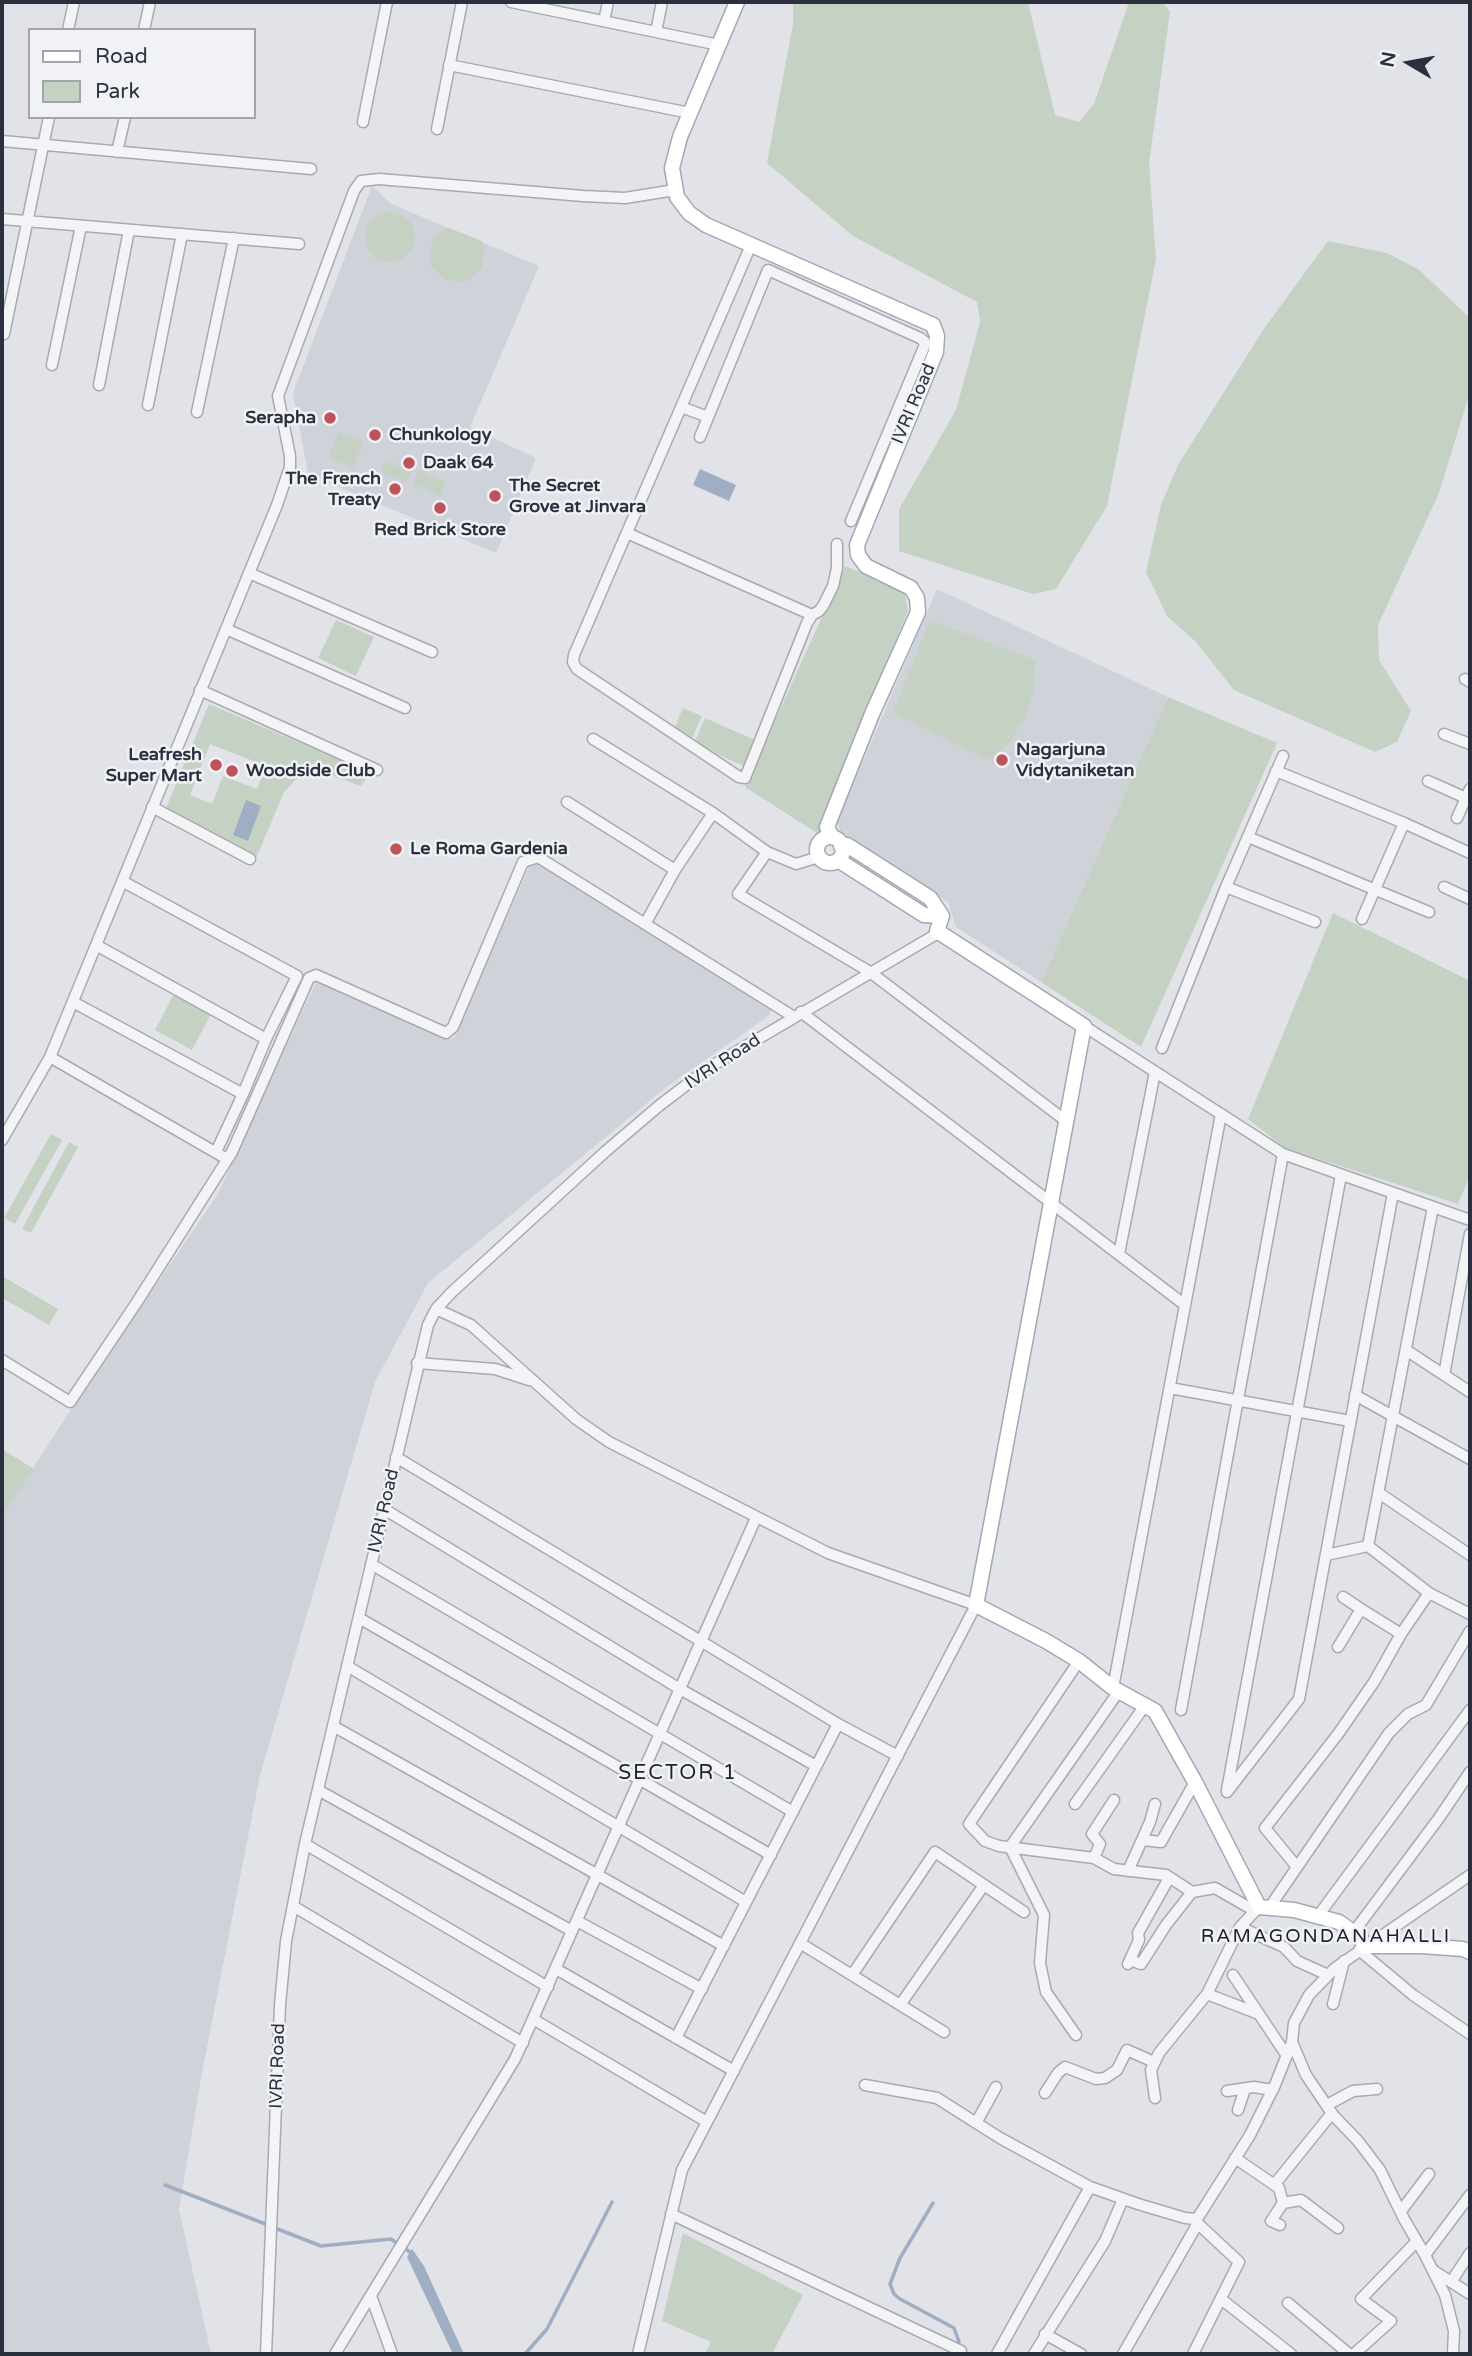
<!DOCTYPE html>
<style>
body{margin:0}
#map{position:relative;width:1472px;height:2356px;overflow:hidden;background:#e1e3e8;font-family:"Varela Round",sans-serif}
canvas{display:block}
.frame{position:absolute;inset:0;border:4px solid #2b303e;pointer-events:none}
.legend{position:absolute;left:28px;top:28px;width:228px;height:91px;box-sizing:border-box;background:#f1f2f6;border:2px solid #a2a4ac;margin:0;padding:9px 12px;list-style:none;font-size:21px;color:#2b303e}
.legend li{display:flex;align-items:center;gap:14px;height:35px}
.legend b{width:35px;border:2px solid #a2a4ac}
.north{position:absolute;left:1374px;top:28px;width:70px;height:70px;-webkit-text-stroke:5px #f1f2f6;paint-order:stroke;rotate:280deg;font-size:19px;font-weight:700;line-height:28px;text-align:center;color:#2b303e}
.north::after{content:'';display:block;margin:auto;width:24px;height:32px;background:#2b303e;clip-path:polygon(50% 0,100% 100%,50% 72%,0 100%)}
</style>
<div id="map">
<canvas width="1472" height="2356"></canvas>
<div class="frame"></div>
<ul class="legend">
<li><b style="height:9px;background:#fff"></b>Road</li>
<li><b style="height:19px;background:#c5d1c3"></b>Park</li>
</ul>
<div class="north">N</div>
</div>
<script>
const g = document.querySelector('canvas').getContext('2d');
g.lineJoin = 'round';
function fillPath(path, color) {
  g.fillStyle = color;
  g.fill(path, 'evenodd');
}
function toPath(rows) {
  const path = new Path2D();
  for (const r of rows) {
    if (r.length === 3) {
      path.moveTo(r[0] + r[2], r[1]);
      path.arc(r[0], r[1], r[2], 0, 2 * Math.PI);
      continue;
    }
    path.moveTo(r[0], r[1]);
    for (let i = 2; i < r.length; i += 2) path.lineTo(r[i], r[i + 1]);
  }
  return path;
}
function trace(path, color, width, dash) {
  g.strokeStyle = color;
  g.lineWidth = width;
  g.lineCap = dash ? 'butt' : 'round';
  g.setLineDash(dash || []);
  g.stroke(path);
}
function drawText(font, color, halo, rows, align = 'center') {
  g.font = font + ' "Varela Round",sans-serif';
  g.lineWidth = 5;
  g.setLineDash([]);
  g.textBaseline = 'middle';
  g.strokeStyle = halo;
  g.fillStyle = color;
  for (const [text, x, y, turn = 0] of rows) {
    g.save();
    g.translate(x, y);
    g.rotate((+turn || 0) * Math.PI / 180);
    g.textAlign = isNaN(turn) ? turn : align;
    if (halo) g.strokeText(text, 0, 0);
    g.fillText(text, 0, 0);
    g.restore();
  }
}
const built = toPath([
 [372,186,391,204,539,266,470,427,536,458,496,553,308,474,293,393],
 [937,589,1168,697,1041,982,956,927,948,902,842,836,837,822],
 [539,863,771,1007,770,1015,669,1085,428,1283,375,1382,260,1775,202,2073,179,2209,211,2354,2,2354,2,1516,70,1411,218,1194,316,982,447,1040,454,1038,530,865]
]);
const green = toPath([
 [793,2,1028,2,1055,115,1079,122,1094,104,1129,2,1163,2,1170,12,1149,163,1156,259,1107,506,1056,589,1033,594,899,551,899,509,956,410,980,322,977,302,853,236,767,163,793,24],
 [390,237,25],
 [449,228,482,241,484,247,482,267,468,280,461,282,447,280,441,277,432,266,430,259,431,245,438,234],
 [1328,241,1387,253,1418,269,1470,318,1470,392,1439,493,1378,625,1379,660,1411,711,1397,742,1375,752,1234,690,1195,641,1167,616,1146,572,1161,505,1178,465,1263,330],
 [339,432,363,442,353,468,328,457],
 [386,460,411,472,406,483,381,472],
 [419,470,446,482,440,496,413,484],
 [845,566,904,590,908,610,820,835,745,787],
 [336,620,374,637,356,676,318,658],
 [930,620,1035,660,1034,690,1026,715,1011,741,989,760,893,713],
 [1168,697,1277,743,1141,1047,1041,982],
 [209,704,370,773,361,786,307,767,284,792,257,856,166,808],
 [210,744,266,766,257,789,223,776,212,804,190,795],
 [683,708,702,716,692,738,674,729],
 [705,718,755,740,744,766,694,744],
 [1333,913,1470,981,1470,1175,1458,1204,1285,1148,1248,1119],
 [175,992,212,1012,192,1050,155,1030],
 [51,1134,62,1140,15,1224,4,1218],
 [69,1142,78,1147,31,1233,22,1229],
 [2,1276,58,1309,49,1325,2,1298],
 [2,1449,34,1469,2,1516],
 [683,2233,803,2295,772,2354,705,2354,711,2342,662,2321]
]);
const water = toPath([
 [700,469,736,485,729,501,693,485],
 [246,800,261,806,248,841,233,835],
 [412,2249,424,2266,464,2354,453,2354,407,2257]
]);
const stream = toPath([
 [165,2185,268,2225],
 [933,2203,900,2258,890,2284,894,2294,900,2299,954,2328,959,2342,953,2354],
 [275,2228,321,2246,391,2239,413,2254],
 [525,2354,547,2329,612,2202]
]);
const minor = toPath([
 [511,2,719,45],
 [604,21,608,2],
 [68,30,74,2],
 [144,30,150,2],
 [656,32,662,2],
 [449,65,690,113],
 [363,122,387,2],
 [437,129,462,2],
 [2,141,311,169],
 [117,152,125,117],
 [2,219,299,244],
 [751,245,574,655,573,662,577,669,739,777,745,778,807,623,812,615,819,611,823,606,833,586,837,568,837,544],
 [4,334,49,117],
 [52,365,81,226],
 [99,385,129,230],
 [148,405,182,234],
 [681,407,708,417],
 [197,412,234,238],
 [700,437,768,270,920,338,925,342,924,347,851,521],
 [627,533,812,615],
 [249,573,432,652],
 [226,629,405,708],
 [1465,679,1470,682],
 [200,690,377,770],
 [1444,734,1470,744],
 [593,739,713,813,767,852,796,864,819,857],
 [1276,771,1404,823],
 [1428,781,1466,798],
 [567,802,675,870],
 [152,807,250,859],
 [1457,818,1470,789],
 [1248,837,1429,912],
 [767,852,738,894,870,972,1066,1121],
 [1226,887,1315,922],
 [1444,887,1470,899],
 [1362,919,1404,823,1470,853],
 [645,924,675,870,713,813],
 [96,945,266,1039],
 [73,1002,243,1094,266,1039,297,976,122,881],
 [801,1012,1185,1305],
 [1084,1026,1283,1154,1470,1220],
 [1162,1048,1226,887,1283,756],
 [50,1057,227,1159],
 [2,1140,50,1057,277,505,290,467,290,456,278,396,354,191,361,181,379,179,583,196,625,198,675,190],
 [216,1152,243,1094],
 [1119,1254,1155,1072],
 [436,1309,471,1325,576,1419,609,1442,828,1553,976,1605,682,2170,638,2354],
 [1406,1350,1470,1392],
 [2,1360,70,1402,137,1302,232,1152,309,978,316,975,446,1033,453,1027,523,862,538,857,794,1017],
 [417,1363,495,1369,529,1380],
 [1444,1375,1470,1234],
 [1170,1388,1350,1421],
 [1355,1395,1470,1459],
 [396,1457,838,1724,898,1756],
 [1379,1493,1470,1555],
 [384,1509,680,1689,816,1766],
 [1368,1546,1429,1593,1470,1614],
 [1326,1555,1368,1546,1433,1207],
 [371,1564,793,1812],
 [1343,1597,1361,1609],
 [359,1618,771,1855],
 [1338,1647,1361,1609,1401,1634],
 [1079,1661,969,1824,985,1841,999,1846,1094,1858,1114,1869,1166,1875,1192,1892,1215,1888,1255,1911],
 [347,1666,746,1902],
 [1113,1688,1221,1114],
 [1181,1710,1283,1154],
 [333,1726,724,1946],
 [318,1790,572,1931],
 [1227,1790,1341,1175],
 [1227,1792,1299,1699,1393,1193],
 [1075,1804,1146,1704],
 [1142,1840,1161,1842,1195,1782],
 [305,1844,548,1987],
 [1010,1847,1044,1915,1040,1963,1046,1992,1076,2035],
 [1010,1847,1119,1691],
 [1094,1858,1100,1844,1092,1834,1114,1800],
 [1297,1867,1265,1828,1338,1734,1374,1682,1401,1634,1429,1593],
 [1128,1871,1150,1822,1155,1804],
 [293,1906,523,2043],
 [1258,1908,1240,1927,1284,1947,1297,1961,1328,1975],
 [1269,1908,1389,1733,1408,1714,1426,1705,1470,1631],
 [1318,1916,1470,1710],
 [577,1921,702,1989],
 [1240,1927,1207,1994,1259,2014,1287,2056],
 [1353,1933,1439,1818,1470,1772],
 [800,1943,944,2032],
 [1359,1950,1413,1995,1470,2034],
 [1130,1960,1141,1964,1166,1925,1192,1892],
 [1128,1964,1139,1940,1138,1933,1169,1878],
 [556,1969,734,2071],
 [852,1975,935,1852,1024,1912],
 [1233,1975,1259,2014],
 [1333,2004,1344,1961],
 [900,2005,984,1885],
 [533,2019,707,2122],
 [676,2038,838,1724],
 [865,2085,937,2098,1000,2138,1090,2187,1138,2204,1185,2218,1197,2219,1250,2135,1275,2085,1292,2042],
 [1227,2091,1254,2087,1273,2090],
 [1045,2093,1058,2073,1065,2067,1096,2079,1105,2078,1117,2070,1127,2050,1154,2062],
 [1155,2098,1151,2070,1159,2053,1207,1994],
 [1327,2105,1353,2091,1377,2089],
 [1238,2110,1245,2089],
 [976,2123,996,2087],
 [1235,2158,1279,2188,1283,2203,1301,2200,1338,2228],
 [1274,2185,1332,2113],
 [1401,2211,1429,2174],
 [671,2214,961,2351,960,2354],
 [1280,2225,1271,2221,1283,2203],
 [1425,2255,1470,2195],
 [1434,2271,1470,2294],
 [1451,2282,1470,2253],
 [371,2296,392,2354],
 [1221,2299,1291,2354],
 [1288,2303,1349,2354],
 [1045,2334,1081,2354],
 [266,2354,280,2005,286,1941,305,1844,428,1325,436,1309,452,1292,606,1151,660,1105,710,1067,935,935,937,931],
 [335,2354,515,2059,756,1518],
 [997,2354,1090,2187],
 [1034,2354,1105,2241,1123,2199],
 [1123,2354,1198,2223],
 [1193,2354,1239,2262,1193,2219],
 [1354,2354,1391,2321,1361,2299,1417,2241],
 [1453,2354,1454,2331,1445,2295,1425,2255,1404,2219,1380,2170,1358,2141,1333,2115,1306,2075,1292,2042,1294,2023,1309,1995,1335,1968,1470,1875]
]);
const major = toPath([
 [737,2,680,137,672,168,677,197,689,213,706,225,933,325,937,336,936,352,857,545,858,555,866,566,911,588,917,598,918,612,872,714,827,827,832,837],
 [830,850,13],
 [841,846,847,845,930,898,942,916,937,931,1084,1026,976,1605,1046,1641,1079,1661,1113,1688,1155,1711,1195,1782,1259,1907,1294,1910,1339,1922,1361,1938,1364,1946,1422,1946,1463,1949,1470,1952],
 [838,860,924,915,942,916]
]);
const markers = [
 [330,418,7,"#bf5458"],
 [375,435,7,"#bf5458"],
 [409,463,7,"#bf5458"],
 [395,489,7,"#bf5458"],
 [495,496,7,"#bf5458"],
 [440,508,7,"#bf5458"],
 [1002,760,7,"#bf5458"],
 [216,765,7,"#bf5458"],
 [232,771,7,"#bf5458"],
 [396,849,7,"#bf5458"]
];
const streetNames = [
 ["IVRI Road",914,404,-67],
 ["IVRI Road",723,1062,-33],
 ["IVRI Road",384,1511,-77],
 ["IVRI Road",278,2066,-88]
];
const poiNames = [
 ["Serapha",316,418,"right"],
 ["Chunkology",389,435],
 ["Daak 64",423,463],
 ["The French",381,479,"right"],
 ["Treaty",381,500,"right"],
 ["The Secret",509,486],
 ["Grove at Jinvara",509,507],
 ["Red Brick Store",440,530,"center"],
 ["Nagarjuna",1016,750],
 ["Vidytaniketan",1016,771],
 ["Leafresh",202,755,"right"],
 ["Super Mart",202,776,"right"],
 ["Woodside Club",246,771],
 ["Le Roma Gardenia",410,849]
];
const neighbourhoodNames = [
 ["RAMAGONDANAHALLI",1326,1937]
];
const quarterNames = [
 ["SECTOR 1",678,1773]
];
fillPath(built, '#d0d2da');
fillPath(green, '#c5d1c3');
fillPath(water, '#a0aec4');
trace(stream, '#a0aec4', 3.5);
trace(minor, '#a7aab2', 13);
trace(major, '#a2a7b3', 17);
trace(minor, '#f4f4f7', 10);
trace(major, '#fff', 14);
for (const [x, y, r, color] of markers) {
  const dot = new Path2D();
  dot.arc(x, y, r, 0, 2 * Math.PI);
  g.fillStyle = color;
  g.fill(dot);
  trace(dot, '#f1f2f6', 2.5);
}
drawText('18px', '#2b303e', '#f1f2f6', streetNames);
drawText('bold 18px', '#2b303e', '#f1f2f6', poiNames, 'left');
g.letterSpacing = '2px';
drawText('19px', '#1d212f', '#f1f2f6', neighbourhoodNames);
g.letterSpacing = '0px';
g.letterSpacing = '2px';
drawText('21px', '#1d212f', '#f1f2f6', quarterNames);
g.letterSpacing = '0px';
</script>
